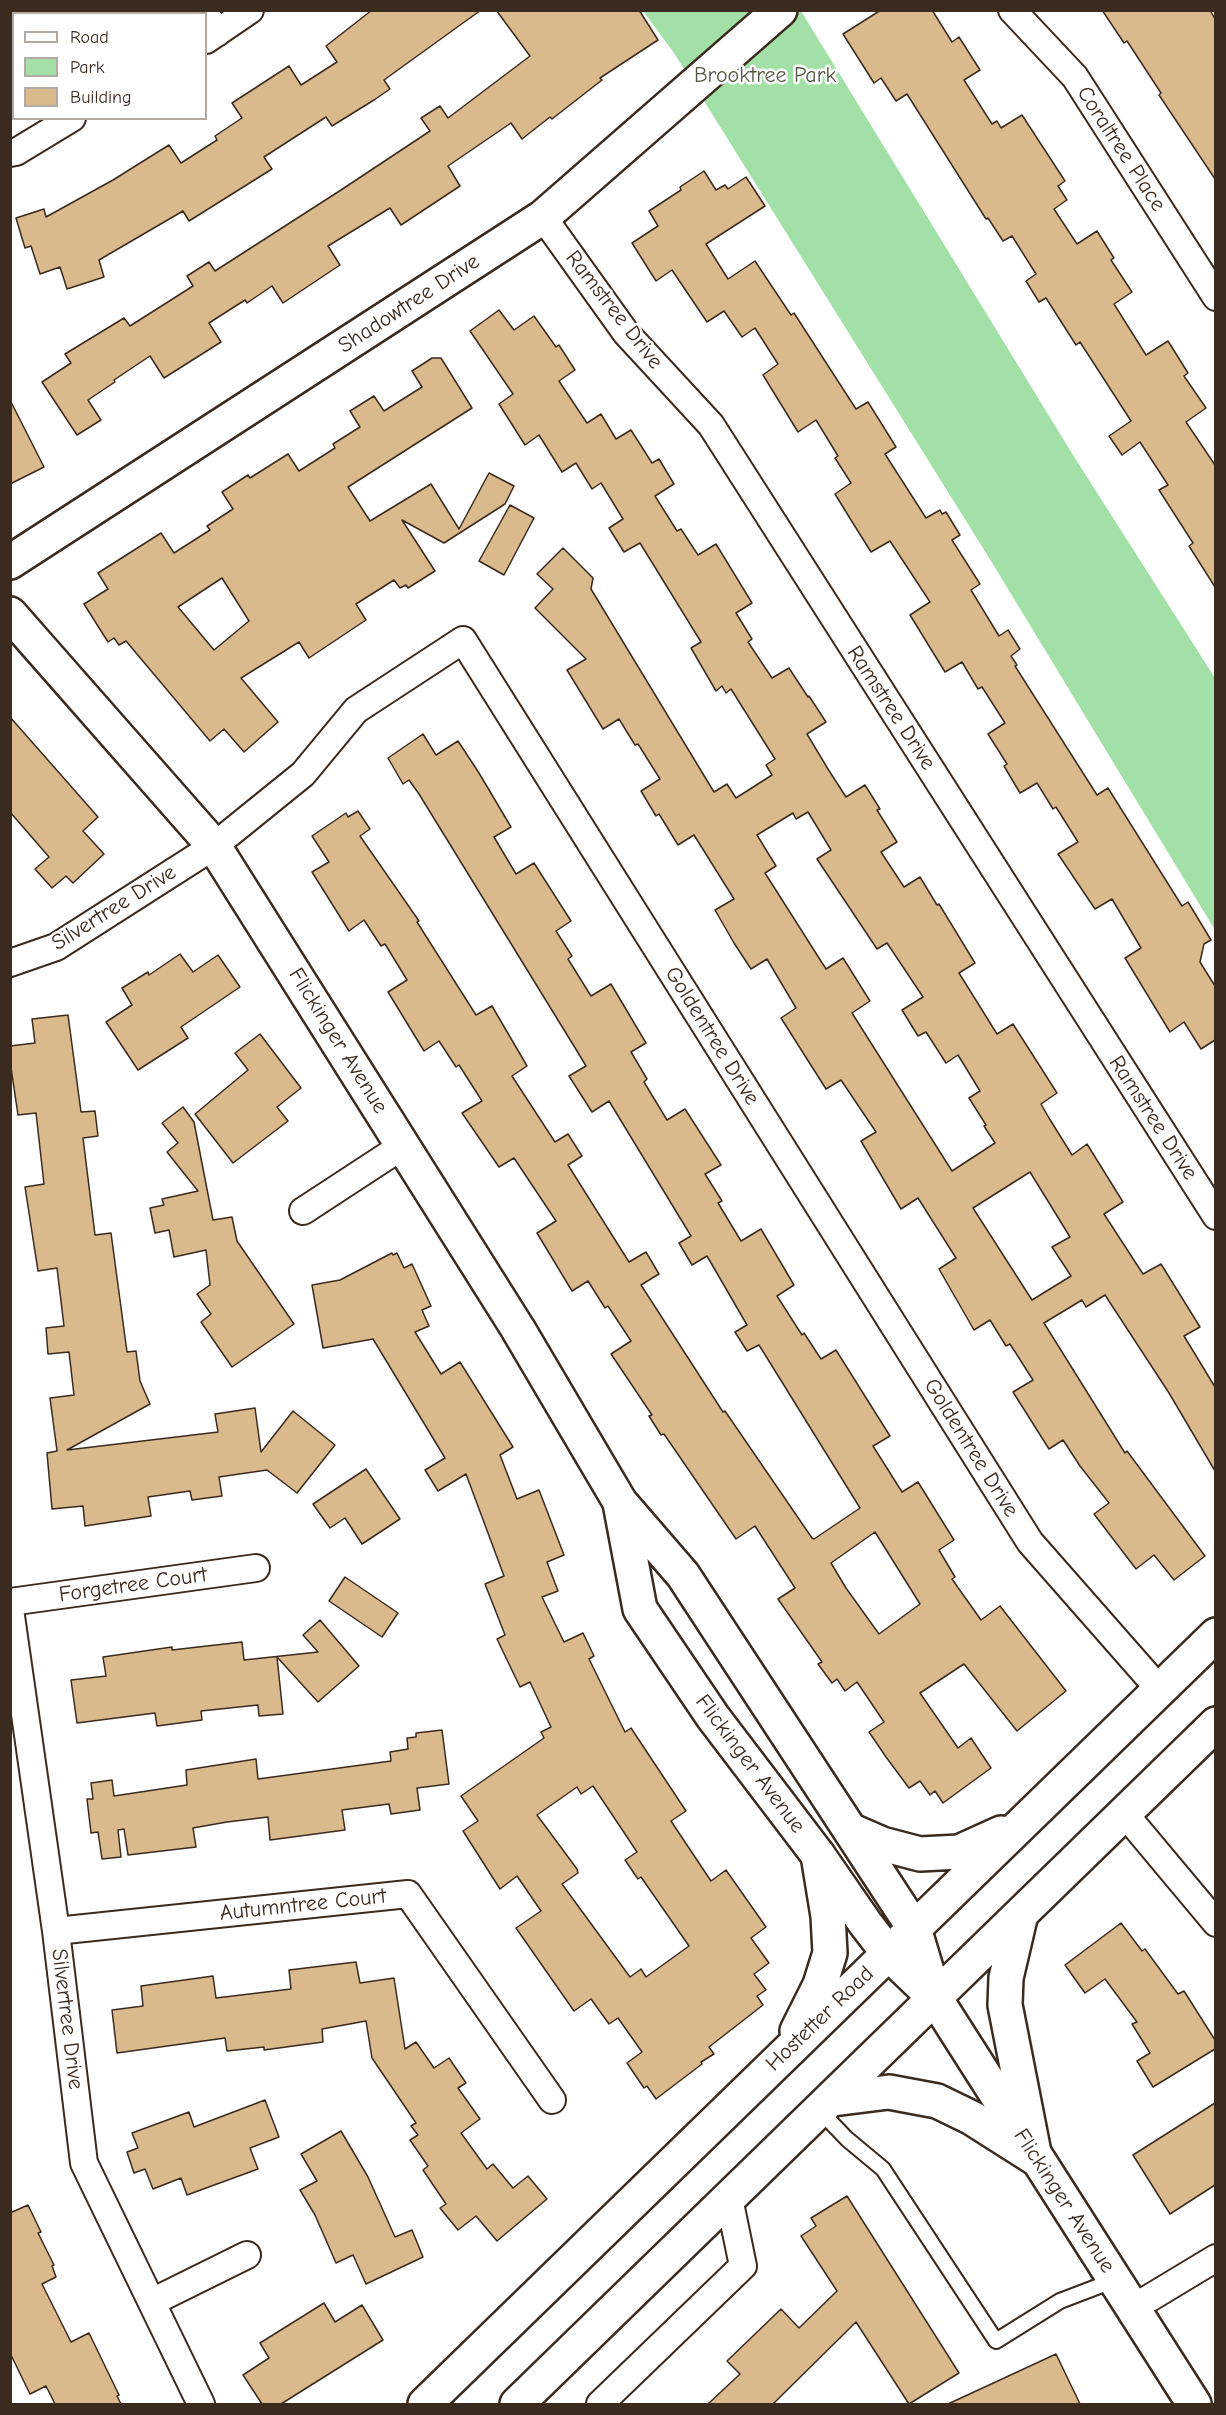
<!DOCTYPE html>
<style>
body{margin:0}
#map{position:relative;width:1226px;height:2415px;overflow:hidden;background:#fff;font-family:"Comic Neue",sans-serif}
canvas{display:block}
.frame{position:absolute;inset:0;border:12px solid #3b2a1e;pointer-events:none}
.legend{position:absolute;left:12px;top:12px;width:195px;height:108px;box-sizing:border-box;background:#fff;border:2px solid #b1aaa5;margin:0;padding:8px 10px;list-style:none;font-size:18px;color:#3b2a1e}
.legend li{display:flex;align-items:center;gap:12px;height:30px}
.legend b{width:30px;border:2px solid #b1aaa5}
</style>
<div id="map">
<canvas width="1226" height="2415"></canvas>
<div class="frame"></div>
<ul class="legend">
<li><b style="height:8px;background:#fff"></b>Road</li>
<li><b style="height:16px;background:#a3e0a8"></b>Park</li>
<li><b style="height:16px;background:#dab98c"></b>Building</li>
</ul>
</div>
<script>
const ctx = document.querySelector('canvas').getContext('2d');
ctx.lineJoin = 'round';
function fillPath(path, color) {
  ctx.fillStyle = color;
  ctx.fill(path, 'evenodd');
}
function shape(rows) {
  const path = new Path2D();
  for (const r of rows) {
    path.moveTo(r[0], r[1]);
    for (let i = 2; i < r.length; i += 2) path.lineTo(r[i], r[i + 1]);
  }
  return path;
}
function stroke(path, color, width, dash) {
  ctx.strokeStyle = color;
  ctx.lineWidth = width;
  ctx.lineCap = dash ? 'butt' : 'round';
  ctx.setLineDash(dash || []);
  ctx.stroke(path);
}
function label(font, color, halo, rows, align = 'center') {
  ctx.font = font + ' "Comic Neue",sans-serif';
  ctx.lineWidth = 5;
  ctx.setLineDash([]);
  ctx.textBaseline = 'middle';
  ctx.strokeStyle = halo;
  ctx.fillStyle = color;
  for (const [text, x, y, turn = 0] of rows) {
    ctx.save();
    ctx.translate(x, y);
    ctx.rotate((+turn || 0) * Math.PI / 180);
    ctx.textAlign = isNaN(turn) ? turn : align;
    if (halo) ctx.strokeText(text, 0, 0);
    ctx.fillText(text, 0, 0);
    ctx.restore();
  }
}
const green = shape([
 [643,11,801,11,1073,455,1215,678,1215,930,991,561,674,53]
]);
const building = shape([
 [372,10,481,10,384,80,390,89,374,100,332,126,326,117,264,157,272,169,189,221,183,211,99,260,104,277,67,289,60,267,40,274,31,246,25,248,16,218,44,209,46,217,113,180,169,145,181,163,217,140,215,136,242,118,232,103,289,66,301,85,337,62,326,46,372,10],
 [496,10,639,10,658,40,600,78,602,80,552,119,550,117,522,139,511,123,448,166,460,186,401,225,390,208,328,246,340,265,283,303,272,286,247,303,245,300,209,323,221,342,164,378,150,356,114,380,115,382,88,400,101,420,77,435,42,382,71,363,65,354,124,318,130,326,193,286,187,276,209,262,215,271,341,190,430,131,421,118,440,106,448,118,530,56,496,10],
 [881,10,932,10,952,42,959,37,980,70,964,80,992,124,997,121,1001,128,1022,115,1065,181,1058,186,1067,200,1054,209,1077,244,1097,231,1114,258,1111,260,1132,292,1114,304,1146,355,1168,341,1188,373,1184,376,1206,408,1186,422,1215,465,1215,587,1189,546,1193,543,1159,490,1168,485,1140,442,1122,455,1109,436,1131,421,1080,342,1076,345,1046,298,1039,302,1026,281,1036,274,1012,236,1003,241,988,218,986,219,907,94,896,101,881,78,874,83,843,34,881,10],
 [1102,10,1210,10,1215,19,1215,179,1159,95,1161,93,1127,41,1124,43,1102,10],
 [704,171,716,190,725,185,728,189,746,177,765,206,706,244,728,279,755,261,791,315,794,313,856,409,868,402,896,447,885,454,926,518,940,510,942,514,946,512,960,535,952,540,980,584,971,590,999,636,1008,630,1020,649,1011,656,1017,665,1015,666,1097,795,1108,788,1182,906,1188,902,1211,940,1204,944,1200,962,1215,986,1215,1040,1201,1049,1184,1022,1170,1032,1125,958,1141,948,1112,899,1095,909,1058,854,1078,842,1056,807,1053,809,1037,783,1020,793,1004,766,1007,764,988,734,1005,723,982,687,978,689,962,662,945,672,910,615,930,602,890,541,871,552,851,520,835,494,851,483,835,458,838,456,816,420,798,432,763,375,778,364,755,328,742,337,724,311,707,322,672,270,656,281,632,243,658,226,649,211,681,190,680,187,704,171],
 [499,310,514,330,534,316,556,347,559,345,575,370,559,381,587,423,601,414,616,439,631,430,652,463,659,459,674,484,655,496,677,531,681,529,698,555,716,544,752,603,736,613,752,639,748,642,772,678,789,668,808,697,809,696,826,722,807,734,828,769,846,797,865,785,880,809,877,810,897,842,881,852,904,887,920,877,937,905,939,904,975,963,959,973,997,1034,1013,1024,1057,1093,1041,1104,1049,1118,1072,1155,1087,1144,1123,1202,1104,1214,1143,1274,1161,1264,1200,1327,1184,1336,1215,1387,1215,1471,1169,1393,1105,1295,1086,1307,1082,1300,1044,1323,1125,1453,1127,1451,1205,1556,1174,1580,1154,1555,1136,1569,1094,1514,1109,1503,1080,1466,1063,1440,1049,1449,1013,1392,1033,1380,1010,1344,1006,1346,990,1320,974,1330,939,1269,956,1258,918,1198,901,1209,861,1141,876,1132,841,1080,826,1089,781,1018,796,1008,767,959,751,969,734,943,715,910,734,899,694,835,678,845,659,814,656,816,641,791,660,779,638,744,635,745,619,719,603,729,567,670,586,659,535,608,553,589,537,574,563,548,593,578,591,589,714,792,727,784,736,798,772,775,766,765,775,759,731,689,726,693,722,686,716,691,691,648,701,642,640,543,624,552,609,528,623,519,601,483,592,489,576,463,562,472,539,435,525,445,499,404,513,394,470,331,499,310],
 [808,812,831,850,817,859,877,949,887,943,923,997,902,1010,918,1036,926,1032,946,1063,958,1055,980,1091,969,1098,986,1125,984,1126,995,1143,952,1171,852,1013,870,1001,843,958,826,969,765,873,776,866,757,835,793,813,796,819,808,812],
 [1030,1172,1070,1237,1052,1247,1071,1276,1032,1300,973,1208,1030,1172],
 [432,358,441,358,472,408,348,487,370,521,431,484,459,529,489,473,514,486,505,504,444,543,402,520,435,571,408,588,406,585,400,588,394,580,356,604,366,620,309,658,299,642,241,678,278,722,244,752,224,729,210,741,126,641,119,645,114,638,108,642,84,604,108,589,98,573,161,533,174,553,210,530,207,526,233,509,222,492,248,475,250,478,288,454,299,471,335,448,333,444,360,427,350,411,374,396,384,411,422,387,412,371,432,358],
 [222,578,249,621,214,650,178,607,222,578],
 [10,400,44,467,10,484,10,400],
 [510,505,534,518,504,575,479,561,510,505],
 [10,717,98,817,83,831,104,854,73,883,66,876,52,888,35,869,49,857,10,812,10,717],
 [423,734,436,755,458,741,479,773,511,827,494,837,516,874,534,863,571,921,556,931,572,956,568,959,591,996,611,984,646,1043,631,1052,647,1079,644,1082,667,1120,685,1109,721,1165,705,1174,722,1201,718,1203,741,1241,761,1229,794,1285,777,1296,802,1335,804,1333,821,1359,836,1350,890,1436,873,1446,902,1492,918,1482,954,1540,939,1550,955,1577,952,1579,981,1620,1000,1606,1066,1691,1017,1731,964,1664,920,1693,958,1748,971,1738,991,1768,943,1803,935,1791,930,1795,920,1781,909,1788,886,1757,869,1732,884,1722,857,1682,845,1691,837,1679,832,1683,818,1664,822,1662,778,1599,795,1588,755,1526,736,1539,664,1434,661,1435,649,1416,652,1415,611,1354,631,1341,608,1306,605,1308,588,1281,572,1291,537,1233,556,1221,514,1158,499,1167,462,1113,482,1101,459,1065,456,1067,439,1041,424,1051,388,992,407,980,385,944,381,946,364,920,349,931,312,872,329,862,312,836,346,813,348,817,358,811,370,829,360,836,419,921,417,922,476,1015,492,1006,527,1066,512,1076,555,1142,568,1134,582,1156,568,1165,629,1262,646,1252,659,1274,641,1285,723,1412,725,1411,812,1538,814,1539,860,1508,759,1345,747,1351,735,1332,747,1325,707,1256,692,1265,679,1243,691,1236,609,1101,592,1112,569,1076,586,1066,577,1051,419,794,409,780,403,784,388,758,423,734],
 [875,1532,920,1604,879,1634,846,1588,831,1563,875,1532],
 [180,954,193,972,218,955,240,987,181,1027,188,1038,138,1070,106,1022,132,1005,122,988,148,972,149,975,180,954],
 [68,1015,81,1112,95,1111,98,1136,83,1138,95,1235,111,1233,127,1352,136,1351,140,1381,150,1404,67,1450,218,1432,215,1414,255,1408,261,1452,293,1411,335,1445,297,1493,267,1470,219,1477,222,1496,192,1500,190,1491,148,1497,151,1516,85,1526,83,1506,52,1509,47,1453,57,1451,50,1398,74,1395,69,1352,48,1354,46,1328,64,1326,57,1268,38,1271,25,1187,44,1184,36,1113,18,1115,10,1061,10,1046,35,1043,32,1019,68,1015],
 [260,1034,301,1088,277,1107,288,1121,233,1163,195,1114,248,1070,235,1053,260,1034],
 [183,1107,194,1122,213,1220,232,1217,237,1241,294,1324,232,1367,201,1322,211,1314,197,1294,210,1285,206,1250,174,1257,169,1230,155,1233,150,1208,164,1205,162,1199,198,1191,167,1152,178,1143,162,1123,183,1107],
 [392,1253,393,1255,397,1253,404,1268,412,1264,431,1306,422,1310,429,1326,415,1332,441,1374,460,1362,513,1447,500,1455,517,1499,539,1490,564,1555,547,1562,558,1591,542,1597,564,1642,583,1633,594,1656,589,1659,625,1732,631,1728,686,1811,671,1821,711,1881,726,1870,766,1927,751,1938,769,1963,754,1974,766,1990,757,1996,763,2005,709,2047,714,2054,701,2062,702,2064,656,2099,647,2086,644,2088,627,2063,642,2052,618,2018,609,2024,591,1999,574,2011,516,1928,541,1911,517,1876,500,1889,463,1831,478,1821,461,1796,544,1738,541,1732,551,1727,530,1682,520,1687,497,1639,505,1635,485,1584,504,1576,466,1474,438,1491,425,1470,445,1458,373,1339,323,1348,312,1285,340,1280,392,1253],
 [593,1786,637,1852,625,1860,638,1879,641,1877,689,1946,646,1977,641,1969,630,1977,562,1884,578,1873,577,1869,537,1815,577,1787,581,1794,593,1786],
 [366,1469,400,1519,362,1544,345,1518,330,1528,313,1504,366,1469],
 [345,1577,398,1613,382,1637,329,1601,345,1577],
 [320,1620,359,1666,318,1702,277,1657,283,1714,259,1716,258,1705,201,1711,202,1720,157,1726,155,1713,77,1723,71,1680,106,1676,103,1657,172,1647,172,1650,242,1642,244,1660,318,1652,303,1635,320,1620],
 [442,1730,449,1784,417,1788,420,1810,391,1814,389,1804,342,1810,345,1830,270,1840,268,1817,227,1822,193,1828,196,1847,128,1855,124,1829,118,1830,121,1857,102,1859,98,1832,91,1833,87,1799,93,1799,91,1783,112,1780,114,1796,187,1785,186,1770,256,1759,258,1779,391,1761,390,1752,408,1749,407,1738,416,1737,416,1733,442,1730],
 [1121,1923,1142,1951,1145,1949,1178,1994,1184,1991,1215,2040,1215,2049,1153,2087,1137,2061,1150,2053,1132,2024,1137,2022,1105,1979,1085,1993,1065,1965,1121,1923],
 [356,1962,360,1983,394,1978,405,2049,416,2042,434,2068,449,2058,466,2083,458,2088,480,2119,461,2133,487,2169,493,2164,513,2188,528,2176,547,2199,497,2241,476,2216,458,2230,440,2208,446,2204,423,2170,428,2166,410,2140,418,2135,411,2126,416,2123,372,2058,366,2021,322,2029,323,2042,264,2050,264,2047,227,2051,225,2038,117,2053,112,2010,143,2006,141,1986,213,1976,216,1998,291,1989,289,1970,356,1962],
 [265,2100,279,2137,250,2148,258,2169,187,2195,181,2178,153,2189,145,2169,134,2173,127,2152,138,2148,132,2133,189,2112,194,2127,265,2100],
 [1215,2103,1215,2185,1170,2214,1133,2155,1215,2103],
 [341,2131,368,2177,395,2237,412,2230,423,2257,366,2284,353,2255,336,2263,315,2215,300,2190,317,2181,301,2154,341,2131],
 [847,2196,959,2373,909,2404,856,2322,773,2404,708,2404,740,2374,727,2361,781,2309,799,2328,837,2291,801,2236,816,2226,811,2218,847,2196],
 [28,2205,41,2232,38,2233,54,2265,52,2266,56,2277,42,2284,71,2342,89,2333,119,2395,117,2396,121,2404,55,2404,46,2386,30,2394,10,2353,10,2213,28,2205],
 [324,2303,335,2322,362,2305,383,2340,281,2404,262,2404,243,2375,269,2358,260,2343,324,2303],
 [1056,2354,1080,2404,948,2404,1056,2354]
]);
const lane = shape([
 [820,2111,847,2139,883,2169,996,2341,1060,2301,1115,2280]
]);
const street = shape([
 [1012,10,1075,77,1216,297],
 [206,14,217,33],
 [206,40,250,10],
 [10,153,16,152,72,118],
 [543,217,626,333,711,425,1216,1216],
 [10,963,56,947,214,846,303,774,356,710,463,640,1030,1542,1160,1690],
 [303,1211,404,1145],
 [10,1602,256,1568],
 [10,1609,56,1931,84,2163,201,2404],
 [1124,1813,1216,1923],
 [56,1931,408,1894,552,2100],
 [152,2302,247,2255],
 [1133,2308,1216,2258],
 [600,2404,743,2266,729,2198]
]);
const secondary = shape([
 [10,562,543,217,780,10],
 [10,614,214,846,518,1329,620,1502,683,1575,914,1928,935,1998],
 [620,1503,640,1609,713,1717,818,1855,865,1923,888,1953,935,1998,1194,2404]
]);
const primary = shape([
 [852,1831,882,1844,920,1854,959,1852,1001,1833],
 [1021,1914,1006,1978,1005,2005,1035,2158],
 [797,2031,820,1985,830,1953,828,1916,818,1855],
 [833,2099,889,2092,937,2101,972,2118,1035,2158],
 [425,2404,1216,1635],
 [517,2404,1216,1724]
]);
const parkNames = [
 ["Brooktree Park",765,76]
];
const streetNames = [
 ["Coraltree Place",1121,149,57],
 ["Shadowtree Drive",409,304,-33],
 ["Ramstree Drive",614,310,52],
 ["Ramstree Drive",891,708,57],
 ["Silvertree Drive",114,908,-32],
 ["Goldentree Drive",712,1036,58],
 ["Flickinger Avenue",338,1041,58],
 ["Ramstree Drive",1153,1118,57],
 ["Goldentree Drive",971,1448,58],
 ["Forgetree Court",133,1585,-8],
 ["Flickinger Avenue",750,1764,53],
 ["Autumntree Court",303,1905,-6],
 ["Silvertree Drive",67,2019,83],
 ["Hostetter Road",820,2019,-44],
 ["Flickinger Avenue",1064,2201,57]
];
fillPath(green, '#a3e0a8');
fillPath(building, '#dab98c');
stroke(building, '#3b2a1e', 1.5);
stroke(lane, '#3b2a1e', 18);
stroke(street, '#3b2a1e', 30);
stroke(secondary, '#3b2a1e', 38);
stroke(primary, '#3b2a1e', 38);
stroke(lane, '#fff', 14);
stroke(street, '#fff', 26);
stroke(secondary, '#fff', 33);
stroke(primary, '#fff', 33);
label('22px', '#555840', '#fff', parkNames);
label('22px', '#3b2a1e', '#fff', streetNames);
</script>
